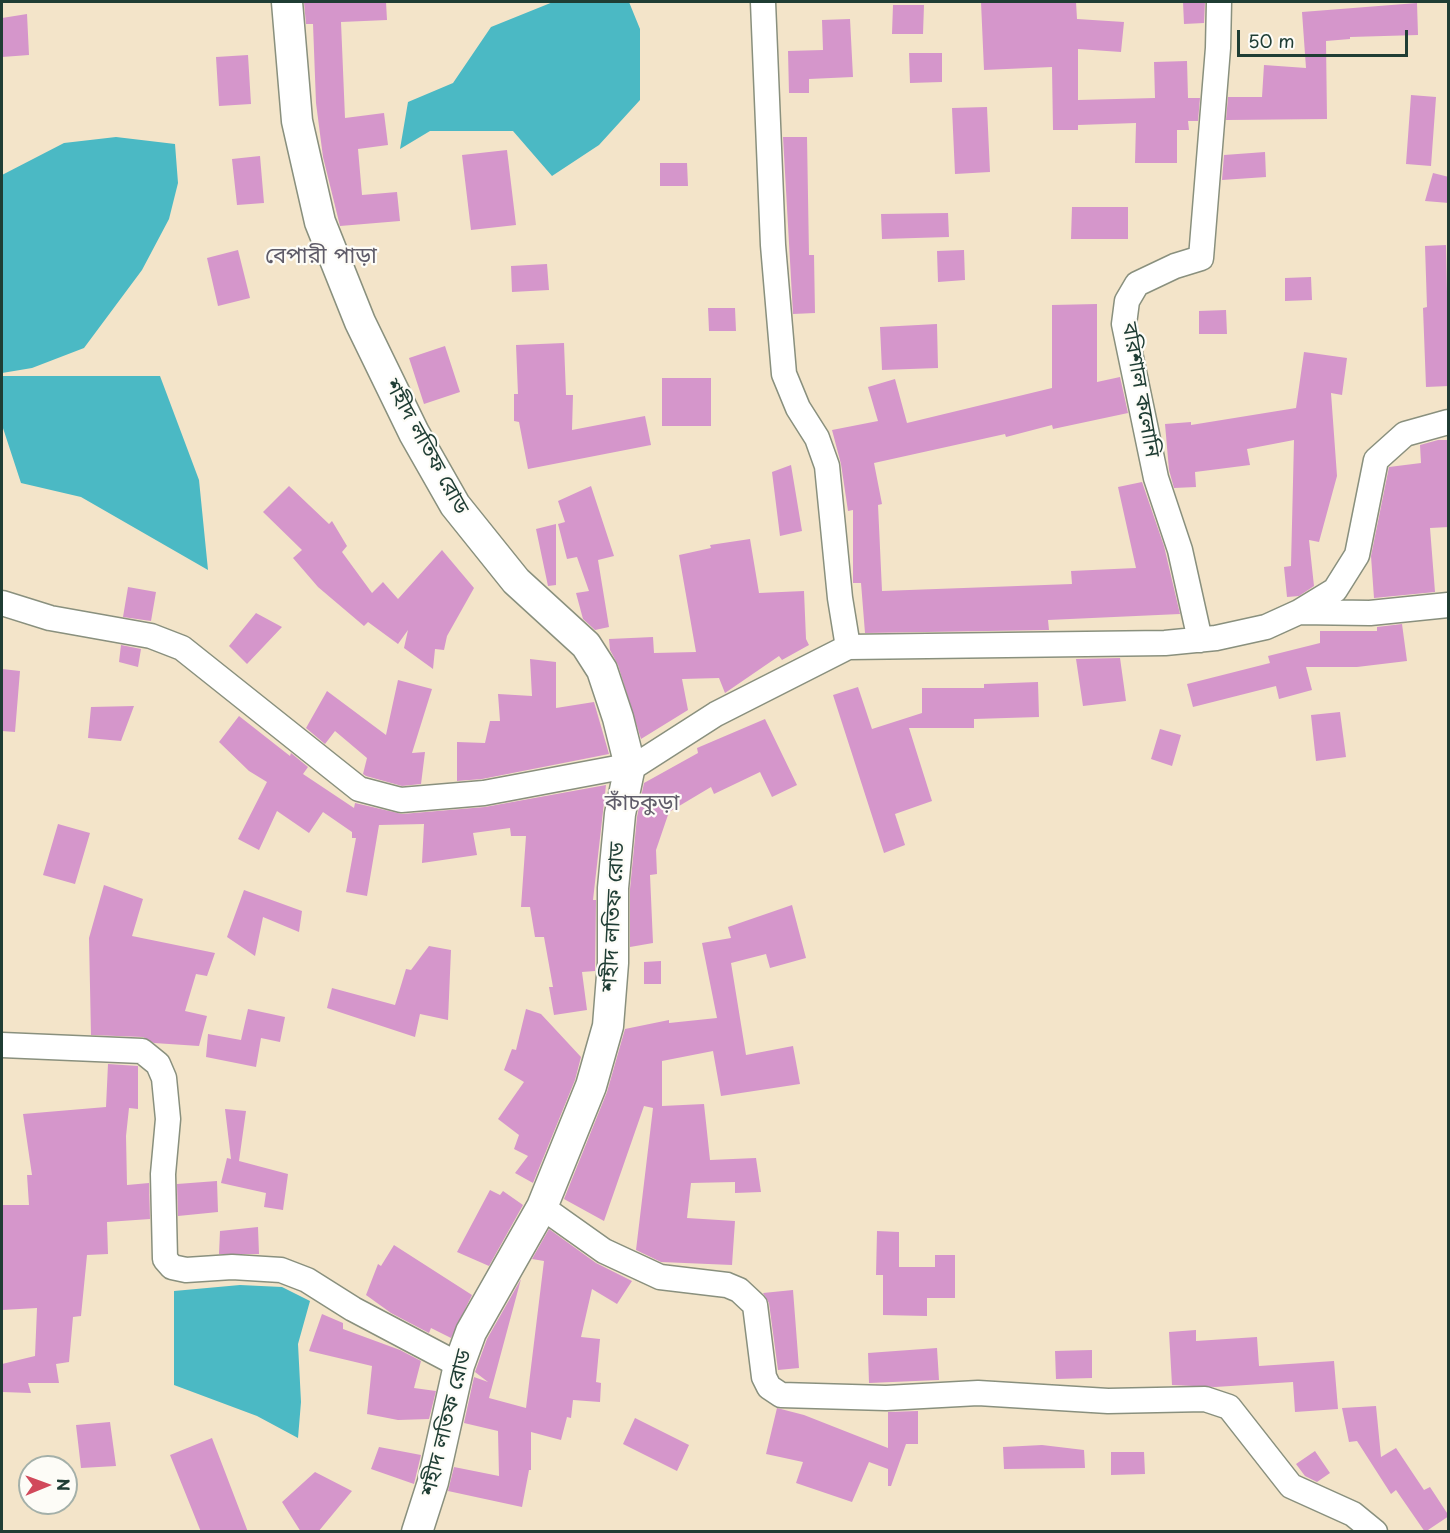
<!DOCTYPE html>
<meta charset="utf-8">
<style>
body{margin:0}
#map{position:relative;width:1450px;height:1533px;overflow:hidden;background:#f3e4c9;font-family:"Playpen Sans",sans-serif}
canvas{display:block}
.frame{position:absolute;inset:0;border:3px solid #1f3d34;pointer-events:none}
.north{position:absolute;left:18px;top:1455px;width:60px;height:60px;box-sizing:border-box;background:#fdfcf7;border:2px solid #a4b0a9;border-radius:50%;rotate:89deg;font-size:16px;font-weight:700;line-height:24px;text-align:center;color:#1f3d34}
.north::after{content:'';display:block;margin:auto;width:21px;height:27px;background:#d1495b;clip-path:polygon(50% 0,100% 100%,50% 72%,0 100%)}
.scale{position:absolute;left:1237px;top:30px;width:171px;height:27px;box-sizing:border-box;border:3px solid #1f3d34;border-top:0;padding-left:8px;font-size:18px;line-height:21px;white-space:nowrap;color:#1f3d34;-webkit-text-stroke:4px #fdfcf7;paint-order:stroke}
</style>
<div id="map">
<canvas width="1450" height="1533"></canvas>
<div class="frame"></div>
<div class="north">N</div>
<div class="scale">50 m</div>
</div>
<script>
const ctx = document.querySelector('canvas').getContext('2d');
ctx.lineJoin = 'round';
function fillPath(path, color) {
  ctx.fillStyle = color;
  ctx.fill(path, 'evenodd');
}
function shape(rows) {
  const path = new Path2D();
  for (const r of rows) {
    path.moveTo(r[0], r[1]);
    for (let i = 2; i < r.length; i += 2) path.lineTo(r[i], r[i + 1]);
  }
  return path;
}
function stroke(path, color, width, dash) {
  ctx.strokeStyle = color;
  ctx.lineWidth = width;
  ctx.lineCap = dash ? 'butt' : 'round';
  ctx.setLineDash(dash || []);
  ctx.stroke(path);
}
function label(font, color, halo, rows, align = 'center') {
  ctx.font = font + ' "Playpen Sans","Noto Sans Bengali",sans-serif';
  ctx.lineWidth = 4.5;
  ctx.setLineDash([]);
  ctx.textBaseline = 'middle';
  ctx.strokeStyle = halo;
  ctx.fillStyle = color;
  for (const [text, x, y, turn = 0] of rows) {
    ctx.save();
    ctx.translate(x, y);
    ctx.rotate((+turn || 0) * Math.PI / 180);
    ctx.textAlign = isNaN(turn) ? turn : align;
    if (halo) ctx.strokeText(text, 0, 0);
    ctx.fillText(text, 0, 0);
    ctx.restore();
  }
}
const water = shape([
 [553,2,629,2,640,29,640,100,599,145,552,176,513,131,430,131,400,149,408,102,453,83,491,27],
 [116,137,175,144,178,183,169,219,142,270,84,348,32,368,2,373,2,175,64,143],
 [2,376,160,376,199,480,208,570,81,497,21,483,2,425],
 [240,1285,282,1287,310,1301,298,1344,301,1402,298,1438,257,1416,174,1385,174,1291]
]);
const building = shape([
 [304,2,386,2,387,20,341,22,345,118,384,113,388,145,358,149,362,195,397,192,400,221,340,226,323,157,316,103,313,24,306,24],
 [981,2,1076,2,1077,19,1124,22,1121,52,1078,49,1078,100,1155,98,1154,62,1187,61,1188,98,1200,98,1198,121,1188,121,1189,130,1177,130,1177,163,1135,163,1136,123,1078,125,1078,130,1053,130,1052,67,984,70],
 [1183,2,1205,2,1204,23,1184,24],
 [1417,3,1418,35,1350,37,1350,39,1326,41,1327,119,1226,120,1228,97,1262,97,1264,65,1306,68,1302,12],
 [893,5,924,5,923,34,892,34],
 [27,14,29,55,2,57,2,18],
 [850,19,853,77,809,79,809,93,789,93,788,51,823,50,822,20],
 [909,53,942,53,942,82,910,83],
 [248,55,251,104,219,106,216,57],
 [1411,95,1436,97,1431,166,1406,164],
 [987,107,990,172,955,174,952,108],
 [783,137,807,137,809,255,814,255,815,313,793,314],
 [507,150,516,225,471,230,462,155],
 [1265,152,1266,177,1222,180,1224,155],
 [260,156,264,203,237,205,232,159],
 [660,163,687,163,688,186,660,186],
 [1433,173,1449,177,1449,203,1425,201],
 [1072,207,1128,207,1128,239,1071,239],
 [948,213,949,237,882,239,881,214],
 [1446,245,1449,386,1426,387,1423,308,1427,307,1425,246],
 [238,250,250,298,218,306,207,258],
 [964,250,965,280,938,282,937,251],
 [547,264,549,290,512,292,511,266],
 [1311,277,1312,300,1285,301,1285,278],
 [1097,304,1097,382,1120,377,1128,413,1053,429,1052,425,1006,437,1005,434,874,463,882,504,878,505,882,591,1072,584,1071,571,1136,568,1118,487,1142,482,1164,546,1180,614,1048,620,1049,630,865,633,861,583,853,583,853,510,848,511,841,464,832,430,878,421,868,387,895,379,907,423,1052,388,1052,305],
 [708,308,735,308,736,331,709,331],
 [1226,310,1227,334,1199,334,1199,311],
 [937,324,938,368,882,370,880,327],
 [564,343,566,395,573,395,572,430,645,416,651,445,528,469,519,422,514,421,514,394,518,394,516,345],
 [445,346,460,392,424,404,409,358],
 [1304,352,1347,358,1342,395,1331,393,1337,476,1319,542,1309,540,1314,586,1299,596,1287,597,1284,567,1291,566,1294,440,1247,449,1250,465,1195,472,1196,487,1174,488,1169,470,1165,424,1191,422,1191,425,1296,408],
 [662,378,711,378,711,426,662,426],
 [1438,440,1449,440,1449,527,1430,528,1435,592,1374,598,1371,556,1389,467,1421,463,1420,445],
 [791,465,802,531,780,536,772,472],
 [289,486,329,524,332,521,347,546,342,552,372,593,383,582,398,599,442,550,474,588,447,636,444,650,435,649,433,669,404,648,408,630,398,644,368,622,364,626,318,587,293,558,302,550,263,512],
 [591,486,614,556,598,560,609,627,595,630,583,619,576,593,589,591,577,557,567,559,558,524,565,522,558,501],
 [556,524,556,585,548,586,536,529],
 [750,539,759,593,804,591,806,639,809,645,782,660,779,656,725,693,719,678,682,679,688,710,641,739,618,665,610,650,609,639,653,637,654,653,696,652,679,555,711,548,710,545],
 [128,587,156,592,151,621,123,617],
 [256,613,282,627,247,664,229,646],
 [1402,624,1407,661,1357,667,1306,667,1312,690,1279,699,1276,686,1193,707,1187,684,1270,663,1268,656,1320,643,1320,631,1377,631,1377,627],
 [121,645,141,649,138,667,119,662],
 [1120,658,1126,701,1083,706,1076,659],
 [530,659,556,662,556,708,594,702,609,754,482,779,457,781,457,742,485,743,490,721,500,721,498,694,532,696],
 [2,669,20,671,15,732,2,731],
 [398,680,432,689,412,753,425,752,421,784,402,786,366,776,363,774,367,758,335,731,325,744,306,728,327,691,386,735],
 [1038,682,1039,717,974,719,974,728,909,728,932,801,895,814,905,845,884,853,833,695,858,687,872,729,922,713,922,688,984,688,984,684],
 [134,706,121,741,88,738,91,707],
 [1340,712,1346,757,1316,761,1311,715],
 [239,716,290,756,291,753,308,767,303,774,354,808,355,803,402,814,485,807,606,785,593,900,596,900,595,971,582,972,587,1010,554,1015,549,987,553,987,544,937,535,937,530,907,521,907,526,836,511,836,510,828,473,833,477,855,422,863,424,824,379,825,367,896,346,892,356,838,352,838,352,832,323,812,309,833,277,811,259,850,238,839,267,782,249,771,219,742],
 [765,719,797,785,772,797,760,772,714,794,711,787,669,812,656,850,657,874,650,875,653,943,630,947,630,889,637,817,644,783,698,753,697,748],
 [1160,729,1181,735,1172,766,1151,759],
 [58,824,90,833,75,884,43,875],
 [104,885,143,899,132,936,215,953,207,976,196,974,185,1011,207,1016,199,1046,154,1043,143,1037,91,1035,89,938],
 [244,890,302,911,299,932,263,917,255,956,227,937],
 [792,905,806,958,770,968,766,954,731,963,746,1055,793,1046,800,1084,721,1096,713,1051,662,1061,662,1106,704,1104,710,1160,756,1158,761,1192,735,1193,735,1182,691,1183,687,1218,735,1221,732,1265,661,1262,636,1250,653,1108,644,1106,604,1221,564,1199,607,1092,625,1029,669,1020,669,1023,717,1018,702,943,731,938,728,927],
 [429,946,451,950,448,1020,420,1014,415,1037,327,1008,332,988,395,1005,406,969,411,970],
 [661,961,661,984,644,984,644,962],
 [248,1009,285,1017,280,1042,261,1038,256,1067,206,1057,208,1034,241,1040],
 [526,1009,541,1014,581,1057,575,1080,533,1183,515,1173,528,1156,514,1149,519,1135,498,1119,524,1082,504,1070,512,1049,516,1050],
 [108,1064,138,1066,138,1109,129,1108,126,1136,127,1185,149,1183,150,1219,107,1222,108,1254,87,1255,81,1316,73,1317,69,1362,56,1364,59,1383,28,1383,31,1393,2,1392,2,1364,35,1356,37,1308,2,1310,2,1205,29,1205,27,1175,32,1175,23,1114,106,1107],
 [225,1109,246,1111,239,1161,288,1174,283,1210,264,1207,266,1193,221,1183,227,1158,231,1159],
 [217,1181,218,1212,178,1216,177,1184],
 [490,1190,500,1195,503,1191,523,1205,489,1266,457,1252],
 [258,1227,259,1254,219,1254,220,1231],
 [549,1229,596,1263,632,1281,617,1304,592,1289,581,1337,600,1339,596,1382,601,1383,600,1402,573,1400,571,1418,567,1417,561,1440,531,1432,531,1470,529,1470,522,1507,448,1491,454,1467,499,1476,498,1431,464,1423,474,1377,488,1382,475,1372,487,1339,521,1279,489,1398,526,1408,544,1261,532,1259],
 [877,1231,899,1232,899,1267,935,1267,935,1255,955,1255,955,1298,927,1298,927,1316,883,1315,883,1275,876,1275],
 [394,1245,472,1295,451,1338,431,1328,429,1333,391,1313,366,1295,378,1264,381,1266],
 [793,1290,799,1368,778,1370,769,1303,763,1293],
 [322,1314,343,1323,343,1329,400,1350,421,1361,414,1388,436,1391,429,1419,398,1420,367,1414,372,1366,309,1351],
 [1196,1330,1196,1341,1257,1337,1259,1366,1334,1361,1338,1409,1295,1412,1293,1382,1215,1387,1172,1385,1169,1332],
 [937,1348,939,1380,869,1383,868,1353],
 [1092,1350,1092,1378,1056,1379,1055,1351],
 [1376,1406,1381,1457,1396,1448,1424,1490,1430,1487,1449,1516,1425,1532,1396,1490,1391,1494,1357,1441,1349,1442,1342,1408],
 [777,1408,804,1415,888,1448,888,1412,918,1411,918,1444,906,1444,891,1486,888,1486,888,1469,869,1462,852,1502,796,1483,803,1462,766,1454],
 [635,1418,689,1445,677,1471,623,1444],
 [110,1422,116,1466,81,1468,76,1425],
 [212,1438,248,1532,201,1532,170,1455],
 [1042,1445,1084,1450,1085,1468,1004,1469,1003,1447],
 [379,1447,421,1455,414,1484,371,1469],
 [1315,1451,1330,1473,1317,1482,1305,1476,1296,1464],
 [1111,1452,1144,1452,1145,1474,1111,1475],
 [315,1472,352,1491,318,1532,301,1532,282,1502]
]);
const minor = shape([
 [763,2,773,245,784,374,798,408,817,438,827,466,840,598,848,647],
 [2,603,50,618,151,636,182,648,359,789,401,800,484,793,638,764,716,714,848,647,1165,643,1216,638,1266,627,1299,612,1335,590,1357,555,1376,460,1405,434,1448,422],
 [1299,612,1370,613,1448,605],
 [1200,640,1180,550,1156,478,1124,324,1127,301,1137,284,1175,266,1201,258,1218,48,1219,2],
 [2,1045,142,1051,158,1064,164,1078,168,1119,163,1174,165,1259,172,1267,186,1270,232,1267,281,1270,307,1280,353,1309,459,1365],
 [542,1207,604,1251,660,1277,727,1285,739,1290,755,1305,764,1377,769,1387,781,1395,886,1398,978,1393,1108,1401,1205,1399,1229,1407,1291,1486,1353,1514,1375,1532]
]);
const tertiary = shape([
 [287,2,297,121,320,222,360,322,414,433,455,505,516,581,586,645,602,670,618,718,630,766,620,814,613,888,613,963,608,1026,591,1086,542,1207,471,1332,459,1365,433,1482,417,1532]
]);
const streetNames = [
 ["বরিশাল কলোনি",1140,390,80],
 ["শহীদ লতিফ রোড",426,447,61],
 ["শহীদ লতিফ রোড",614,917,-87],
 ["শহীদ লতিফ রোড",447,1423,-76]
];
const neighbourhoodNames = [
 ["বেপারী পাড়া",321,257],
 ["কাঁচকুড়া",642,804]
];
fillPath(water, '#4bb9c4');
fillPath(building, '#d596cb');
stroke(minor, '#89907e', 27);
stroke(tertiary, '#89907e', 33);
stroke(minor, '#fff', 24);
stroke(tertiary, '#fff', 30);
label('21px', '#1f3d34', '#fdfcf7', streetNames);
label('22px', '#5f5c69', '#fdfcf7', neighbourhoodNames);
</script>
